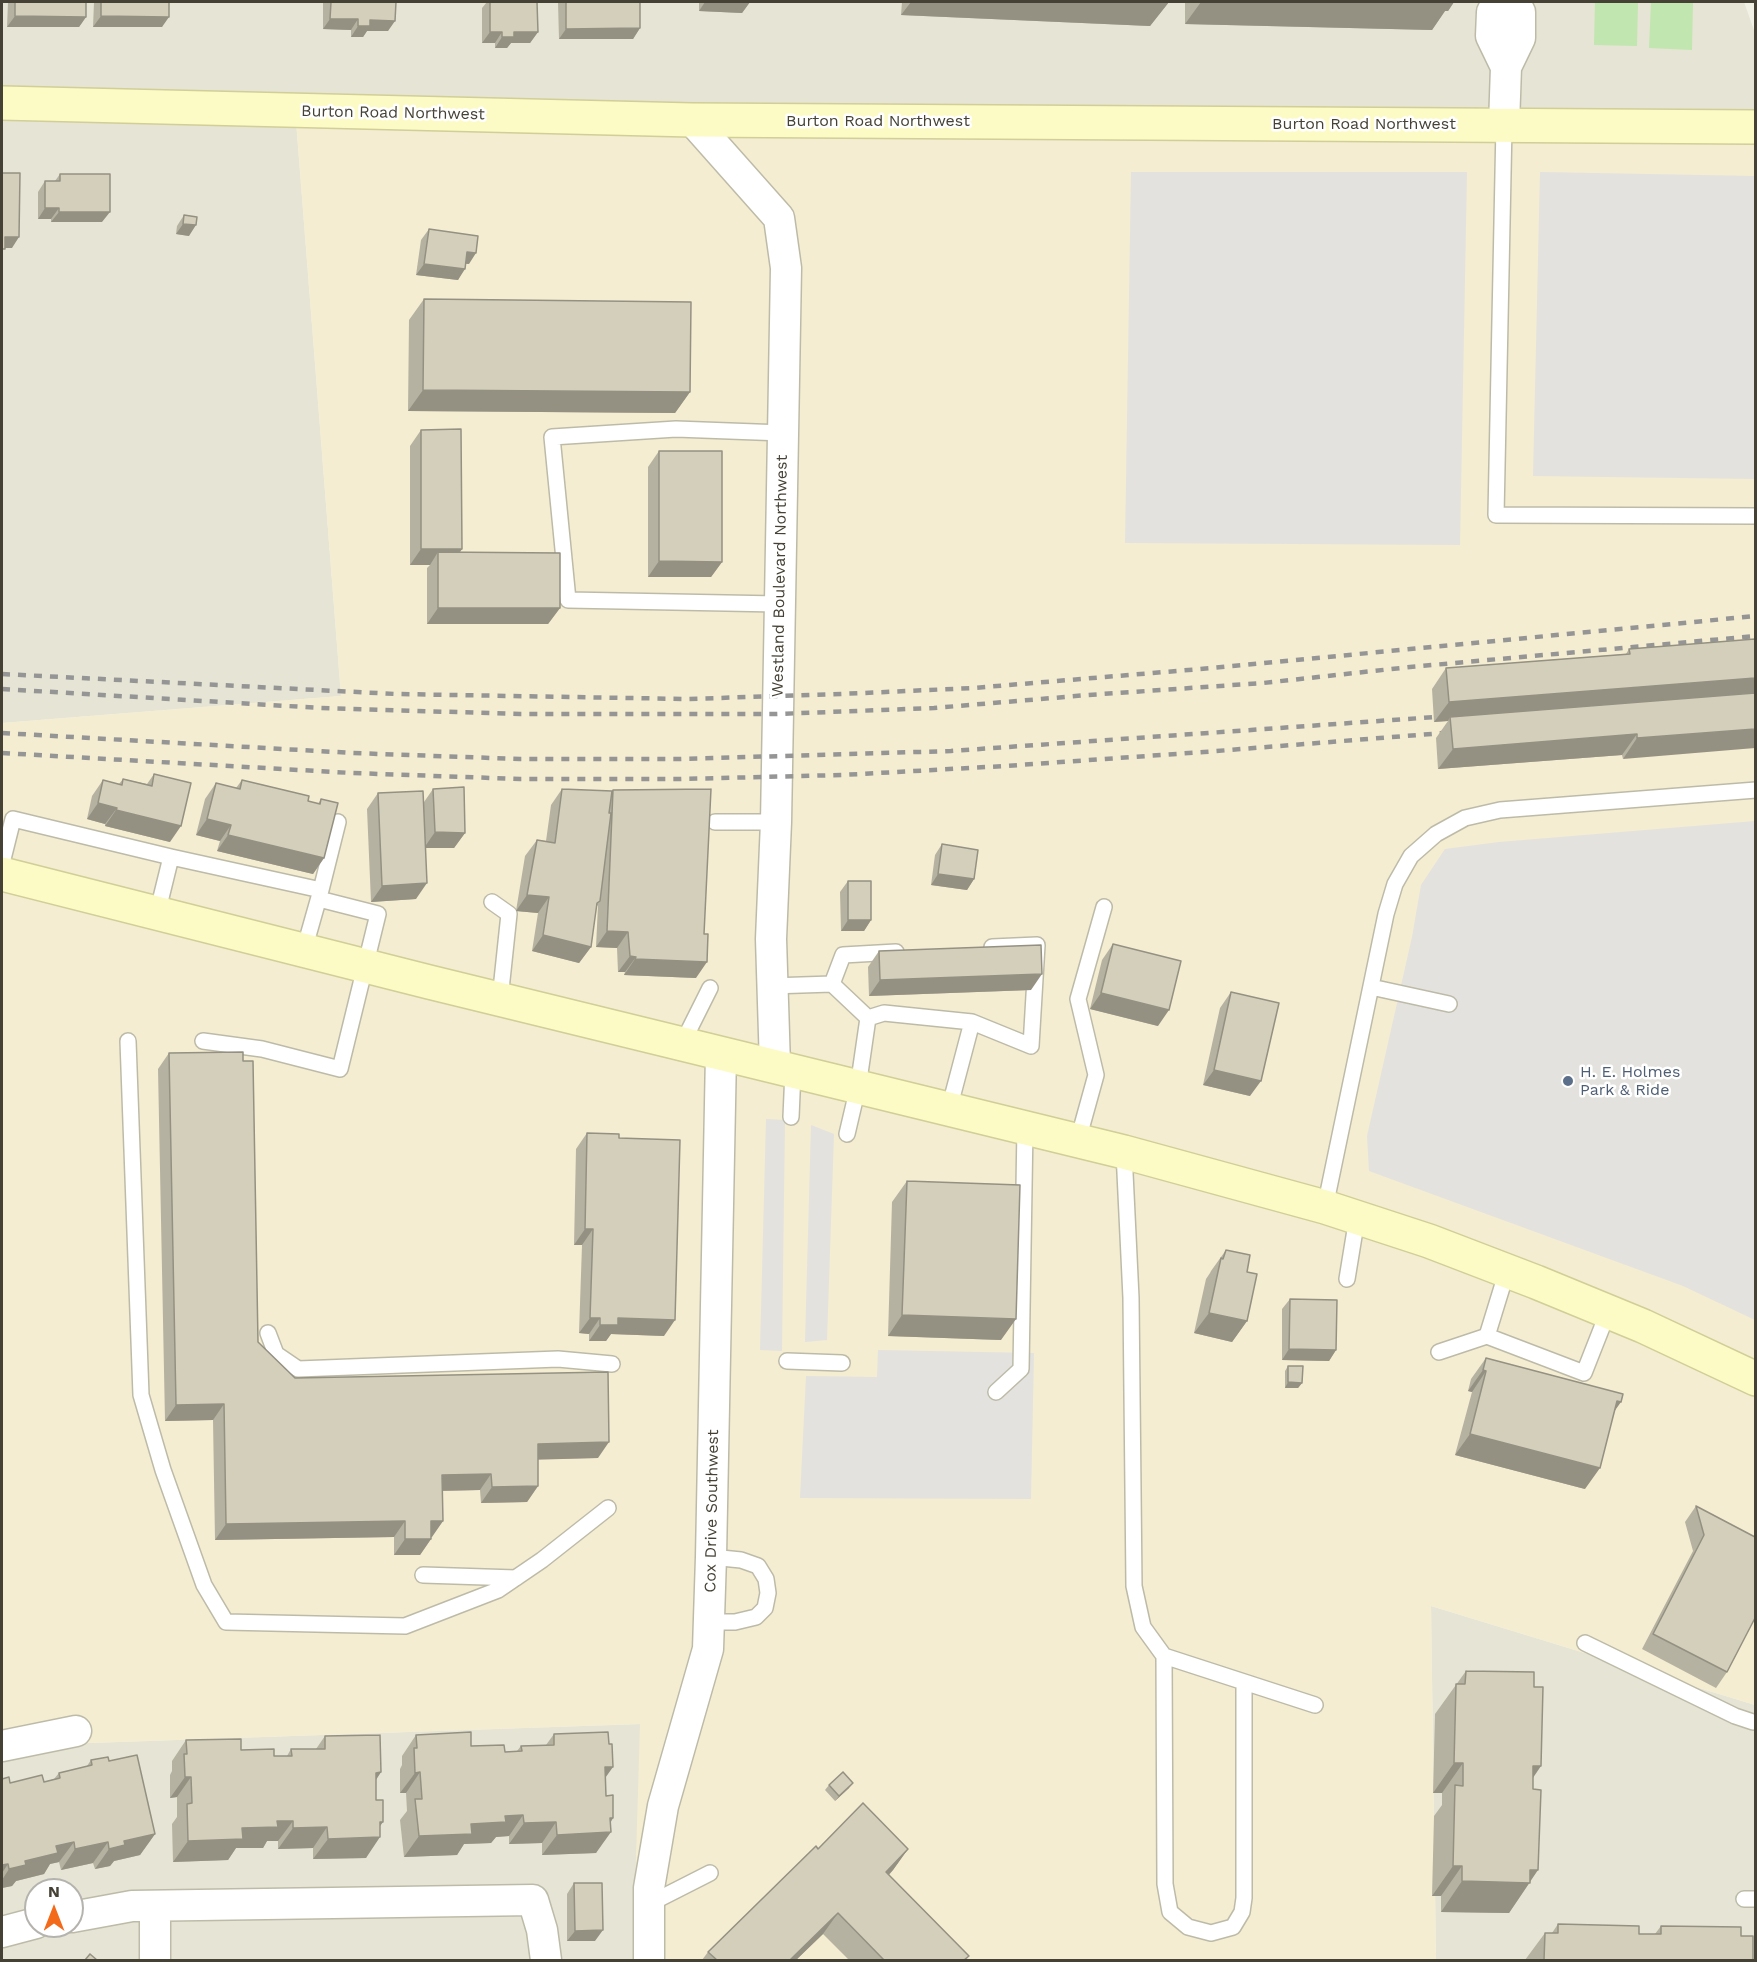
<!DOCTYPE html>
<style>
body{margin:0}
#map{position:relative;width:1757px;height:1962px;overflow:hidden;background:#f2f1e6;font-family:"Work Sans",sans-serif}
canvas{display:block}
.frame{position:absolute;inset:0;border:3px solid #454235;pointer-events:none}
.north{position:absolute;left:24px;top:1878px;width:60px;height:60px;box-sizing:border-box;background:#fff;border:2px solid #b5b3ae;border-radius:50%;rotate:0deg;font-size:16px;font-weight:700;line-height:24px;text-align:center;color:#454235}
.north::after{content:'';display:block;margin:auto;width:21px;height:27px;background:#f46a1b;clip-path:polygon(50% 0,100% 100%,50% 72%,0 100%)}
</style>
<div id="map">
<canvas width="1757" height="1962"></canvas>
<div class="frame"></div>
<div class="north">N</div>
</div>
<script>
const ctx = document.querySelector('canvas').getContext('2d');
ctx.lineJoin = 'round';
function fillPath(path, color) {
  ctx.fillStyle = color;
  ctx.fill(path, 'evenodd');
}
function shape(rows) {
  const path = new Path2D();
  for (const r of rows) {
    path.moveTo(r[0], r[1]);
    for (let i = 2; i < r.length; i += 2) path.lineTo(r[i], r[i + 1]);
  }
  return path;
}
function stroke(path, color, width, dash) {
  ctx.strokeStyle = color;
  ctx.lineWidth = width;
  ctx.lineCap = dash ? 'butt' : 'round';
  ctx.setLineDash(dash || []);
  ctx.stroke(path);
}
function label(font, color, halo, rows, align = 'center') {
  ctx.font = font + ' "Work Sans",sans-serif';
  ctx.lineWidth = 5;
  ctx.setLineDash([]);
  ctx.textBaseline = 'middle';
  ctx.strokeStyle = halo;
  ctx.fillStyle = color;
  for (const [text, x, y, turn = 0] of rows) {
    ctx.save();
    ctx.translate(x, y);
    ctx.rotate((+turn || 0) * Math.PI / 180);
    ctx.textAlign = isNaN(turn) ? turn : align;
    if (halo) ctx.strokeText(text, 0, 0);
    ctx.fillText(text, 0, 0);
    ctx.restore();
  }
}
const residential = shape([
 [2,2,1744,2,1755,33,1755,117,296,121,341,696,2,723],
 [1431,1606,1755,1705,1755,1960,1436,1960],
 [641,1724,633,1960,2,1960,2,1746],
 [36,1890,72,1890,72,1926,36,1926]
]);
const commercial = shape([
 [1755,117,1755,1705,1431,1606,1436,1960,633,1960,640,1724,2,1746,2,723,341,696,296,120]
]);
const green = shape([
 [1595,2,1638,2,1637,46,1594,45],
 [1651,2,1693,2,1692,50,1649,48]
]);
const parking = shape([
 [1131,172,1467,172,1460,545,1125,543],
 [1540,172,1755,176,1755,479,1533,476],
 [1755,821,1755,1320,1683,1286,1369,1171,1367,1136,1412,937,1421,885,1445,849,1499,842],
 [766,1119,785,1120,782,1351,760,1350],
 [811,1125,834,1134,827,1340,805,1342],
 [878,1350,1034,1353,1031,1499,800,1498,806,1376,877,1377]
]);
const lane = shape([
 [1504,125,1496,515,1756,516],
 [778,604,568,600,552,437,676,429,783,433],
 [715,822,776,822],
 [171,857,321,890,304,950],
 [2,863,13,819,171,857,157,914],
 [321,890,338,822],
 [492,902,509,914,500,999],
 [832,984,843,955,896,952],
 [771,986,832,984,868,1018],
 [1371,987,1449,1004],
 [868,1018,884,1013,972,1022,1031,1046,1037,945,992,947],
 [128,1041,141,1395,163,1470,204,1585,226,1622,405,1626,498,1590,542,1560,608,1508],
 [203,1041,262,1049,340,1069,378,914,319,899],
 [682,1044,710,988],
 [949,1109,972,1022],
 [791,1117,793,1071],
 [847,1134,858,1087,868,1018],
 [1078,1140,1096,1075,1078,999,1104,907],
 [1124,1152,1131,1298,1134,1586,1143,1627,1164,1656,1315,1705],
 [1325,1207,1386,914,1395,884,1411,856,1436,834,1465,818,1500,810,1756,790],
 [1347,1279,1357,1218],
 [268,1333,276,1354,298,1369,558,1359,612,1364],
 [1487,1336,1507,1271],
 [1439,1352,1487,1336,1584,1373,1608,1312],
 [787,1361,842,1363],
 [996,1392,1021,1369,1025,1127],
 [423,1575,516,1578],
 [709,1622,735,1622,756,1617,765,1608,768,1593,766,1579,758,1566,741,1560,711,1557],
 [1585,1643,1735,1716,1753,1722],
 [1164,1656,1165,1884,1170,1912,1188,1927,1211,1933,1233,1927,1242,1912,1244,1898,1244,1682],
 [1744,1899,1756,1899],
 [649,1904,710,1873]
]);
const street = shape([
 [1498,2,1492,12,1491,36,1506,67],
 [692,120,779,218,786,268,776,822,771,939,775,1066],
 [1504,125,1506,67,1520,38,1520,12,1514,2],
 [2,1746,76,1731],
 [155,1906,155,1960],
 [72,1917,132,1906,533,1900,542,1930,546,1960],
 [2,1932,36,1923],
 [649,1960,649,1888,663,1806,708,1649,711,1557,721,1054]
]);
const secondary = shape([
 [2,103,692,120,1756,127],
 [2,874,429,982,1124,1152,1325,1207,1429,1241,1536,1282,1643,1326,1756,1379]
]);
const rail = shape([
 [2,674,396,694,687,699,841,694,973,688,1212,668,1756,616],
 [2,689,321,708,520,714,777,714,934,708,1088,695,1263,683,1410,667,1756,636],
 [2,733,353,753,520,759,681,759,951,751,1450,716],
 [2,753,352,773,520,779,681,779,842,775,1005,766,1204,752,1456,732]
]);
const wall = shape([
 [8,2,86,2,86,17,79,27,7,27],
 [94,2,169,2,162,27,93,27],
 [323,2,396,2,388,31,367,31,363,37,351,37,351,30,323,29],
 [487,2,537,2,538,32,530,43,511,43,507,48,495,48,495,43,482,43,482,8],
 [558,2,640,2,640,28,633,39,559,39],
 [699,2,750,2,742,13,699,11],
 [902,2,1169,2,1150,26,901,15],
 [1185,2,1454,2,1448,11,1445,11,1432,30,1185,24],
 [60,174,102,222,51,222,51,219,38,219,38,192,45,181,55,181],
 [184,215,189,236,176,234,177,226],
 [429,229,469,264,466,264,458,280,416,275,421,240],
 [424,299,690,392,675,413,408,411,409,320],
 [421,430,462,549,459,553,560,608,548,624,427,624,427,568,430,565,410,565,410,446],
 [659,451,722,562,711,577,648,577,648,467],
 [1755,639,1623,759,1622,755,1438,769,1436,738,1448,721,1434,722,1432,689,1446,668,1626,654,1629,649],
 [154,774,170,842,105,826,105,824,87,819,92,796,103,780,119,784,123,779,147,784],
 [242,780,318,804,321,799,324,858,313,874,217,851,220,841,196,835,205,799,216,783,236,788],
 [433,789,465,833,454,848,426,848,416,899,371,902,367,809,378,793,424,802],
 [562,789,611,793,613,790,696,978,624,975,625,972,618,972,617,948,596,947,598,905,596,907,591,947,579,963,532,951,538,913,516,911,525,856,537,840,546,841,551,805],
 [942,844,974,879,967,890,931,885,935,855],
 [848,881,871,920,864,931,841,931,840,892],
 [1113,944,1158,1026,1090,1009,1102,960],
 [879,951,1031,990,869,996,868,967],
 [1231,992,1250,1096,1203,1085,1220,1008],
 [169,1053,243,1061,258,1342,295,1378,598,1458,538,1459,538,1486,527,1502,481,1503,480,1490,442,1491,443,1521,431,1537,431,1539,420,1555,394,1555,394,1537,215,1540,213,1420,165,1421,158,1069],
 [587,1133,619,1138,664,1336,611,1334,606,1341,589,1341,589,1334,579,1333,582,1245,574,1245,576,1149],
 [907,1181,1001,1340,888,1336,892,1202],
 [1226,1250,1247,1272,1247,1321,1232,1342,1194,1333,1206,1279,1210,1273,1211,1271],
 [1290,1299,1336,1350,1329,1361,1282,1360,1282,1309],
 [1486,1358,1585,1489,1455,1455,1472,1392,1468,1391,1471,1379],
 [1288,1366,1302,1383,1298,1388,1285,1388,1285,1371],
 [1696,1506,1755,1537,1727,1672,1716,1688,1642,1649,1693,1551,1685,1522],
 [1466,1671,1533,1778,1530,1882,1509,1913,1441,1912,1441,1896,1432,1896,1434,1816,1442,1805,1442,1793,1433,1793,1435,1714],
 [554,1734,606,1777,606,1796,613,1818,611,1822,596,1853,542,1855,542,1843,509,1844,509,1836,496,1837,491,1843,464,1844,457,1855,404,1857,400,1820,407,1811,406,1793,400,1793,400,1769,402,1765,402,1756,416,1735,471,1746,505,1752,517,1751,521,1746,546,1745],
 [325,1736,381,1772,376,1780,376,1800,380,1826,366,1858,313,1859,313,1848,278,1849,278,1841,267,1841,263,1848,236,1848,228,1860,173,1862,172,1824,177,1817,177,1797,170,1798,170,1775,172,1771,172,1761,186,1740,274,1756,287,1756,291,1749,316,1749],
 [91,1760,109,1761,155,1834,140,1855,114,1861,110,1866,95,1869,93,1863,61,1870,59,1862,50,1864,44,1874,16,1881,12,1886,2,1888,2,1779,10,1783,44,1782,54,1779,59,1773,87,1766],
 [829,1785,849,1788,835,1801,825,1790],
 [818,1849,908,1849,893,1870,889,1875,969,1956,966,1960,849,1960,823,1934,796,1960,702,1960,708,1952],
 [574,1883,595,1941,567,1941,567,1894],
 [1558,1924,1639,1934,1655,1934,1661,1926,1741,1936,1753,1960,1525,1960,1545,1933,1552,1933]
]);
const shadedWall = shape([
 [705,2,750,2,742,13,699,11],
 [911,2,1169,2,1150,26,901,15],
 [1201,2,1454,2,1448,11,1445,11,1432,30,1185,24],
 [15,16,86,17,79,27,7,27],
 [101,16,169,17,162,27,93,27],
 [330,19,358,19,351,30,323,29],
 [370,20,395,21,388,31,367,31,363,37,351,37,358,26],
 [640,28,633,39,559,39,566,29],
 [490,32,502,32,495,43,482,43],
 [514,32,538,32,530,43,511,43,507,48,495,48,502,37],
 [45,208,59,208,51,219,38,219],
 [59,212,110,212,102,222,51,222],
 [183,224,196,225,189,236,176,234],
 [5,237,19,237,12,248,2,248],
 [467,252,476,253,469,264,460,263],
 [424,264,465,269,458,280,416,275],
 [423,390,690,392,675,413,408,411],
 [421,549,462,549,451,565,438,552,430,565,410,565],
 [659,561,722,562,711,577,648,577],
 [438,608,560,608,548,624,427,624],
 [1755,678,1755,698,1450,717,1448,721,1434,722,1449,702],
 [1755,729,1755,748,1623,759,1637,738],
 [1637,734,1622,755,1438,769,1453,749],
 [98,803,117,808,105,824,87,819],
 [116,810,181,826,170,842,105,826],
 [207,819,231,825,220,841,196,835],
 [435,832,465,833,454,848,424,848],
 [228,835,324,858,313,874,217,851],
 [938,874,974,879,967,890,931,885],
 [427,883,416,899,371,902,382,886],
 [527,895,549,897,538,913,516,911],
 [848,920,871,920,864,931,841,931],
 [607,931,628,932,617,948,596,947],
 [543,935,591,947,579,963,532,951],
 [630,956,636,957,625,972,618,972],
 [635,959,707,962,696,978,624,975],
 [1042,974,1031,990,869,996,880,980],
 [1101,993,1169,1010,1158,1026,1090,1009],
 [1214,1070,1261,1081,1250,1096,1203,1085],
 [585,1229,593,1229,582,1245,574,1245],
 [1209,1313,1247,1321,1232,1342,1194,1333],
 [902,1315,1016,1319,1001,1340,888,1336],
 [590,1318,600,1318,589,1334,579,1333],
 [618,1318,675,1320,664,1336,611,1334,606,1341,589,1341,600,1325],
 [1289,1349,1336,1350,1329,1361,1282,1360],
 [1483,1370,1486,1371,1472,1392,1468,1391],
 [1288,1382,1302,1383,1298,1388,1285,1388],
 [1617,1401,1621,1402,1606,1423],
 [224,1404,213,1420,165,1421,176,1405],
 [1470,1434,1600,1468,1585,1489,1455,1455],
 [609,1442,598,1458,527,1460,538,1444],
 [491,1474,480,1490,431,1491,442,1475],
 [538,1486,527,1502,481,1503,492,1487],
 [405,1521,394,1537,215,1540,226,1524],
 [431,1521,443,1521,432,1537,420,1537],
 [405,1539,431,1539,420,1555,394,1555],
 [1454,1763,1463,1763,1442,1793,1433,1793],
 [1533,1766,1541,1766,1520,1797],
 [605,1767,613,1767,598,1788],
 [381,1772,367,1793,376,1773],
 [420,1772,406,1793,400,1793,415,1773],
 [185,1777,191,1777,177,1797,170,1798],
 [853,1783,849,1788,835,1801,839,1796],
 [523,1815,509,1836,496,1837,491,1843,464,1844,457,1855,404,1857,419,1836,505,1816],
 [610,1818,613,1818,603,1833,611,1832,596,1853,542,1855,557,1835],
 [277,1821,293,1821,278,1841,267,1841,263,1848,236,1848,228,1860,173,1862,188,1841,242,1828],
 [380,1822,383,1822,372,1837,380,1837,366,1858,313,1859,328,1839],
 [556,1822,542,1843,509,1844,524,1823],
 [327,1827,313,1848,278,1849,293,1828],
 [155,1834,140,1855,114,1861,110,1866,95,1869,109,1849,124,1841],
 [74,1842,59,1862,50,1864,44,1874,16,1881,12,1886,2,1888,2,1880,9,1869,56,1846],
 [108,1842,93,1863,61,1870,75,1849],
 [908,1849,893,1870,871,1893,886,1872],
 [8,1864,2,1873,2,1865],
 [1453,1866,1462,1866,1441,1896,1432,1896],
 [1530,1870,1538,1870,1509,1913,1441,1912,1462,1881],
 [838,1913,823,1934,796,1960,790,1960],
 [603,1930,595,1941,567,1941,575,1931]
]);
const building = shape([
 [15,2,86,2,86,17,15,16,15,2],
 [101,2,169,2,169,17,101,16,101,2],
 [331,2,396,2,395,21,370,20,370,26,358,26,358,19,330,19,331,2],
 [490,2,537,2,538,32,514,32,514,37,502,37,502,32,490,32,490,2],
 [566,2,640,2,640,28,566,29,566,2],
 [2,173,20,173,19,237,5,237,5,249,2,249,2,173],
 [60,174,110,174,110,212,59,212,59,208,45,208,45,181,60,181,60,174],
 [184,215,197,217,196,225,183,224,184,215],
 [429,229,478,236,476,253,467,252,465,269,424,264,429,229],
 [424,299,691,302,690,392,423,390,424,299],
 [461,429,462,549,421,549,421,430,461,429],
 [659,451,722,451,722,562,659,561,659,451],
 [438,552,560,553,560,608,438,608,438,552],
 [1755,639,1755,678,1449,702,1446,668,1630,654,1629,649,1755,639],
 [1755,693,1755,729,1637,738,1637,734,1453,749,1450,717,1755,693],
 [154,774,191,783,181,826,116,810,117,808,98,803,103,780,122,785,123,779,152,786,154,774],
 [242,780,309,796,308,801,320,804,321,799,338,803,324,858,228,835,231,825,207,819,216,783,240,789,242,780],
 [464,787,465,833,435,832,433,789,464,787],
 [562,789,612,791,609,813,611,813,600,901,597,903,591,947,543,935,549,897,527,895,537,840,555,843,562,789],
 [711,789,704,934,708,934,707,962,635,959,636,957,630,956,628,932,607,931,613,790,711,789],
 [423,791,427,883,382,886,378,793,423,791],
 [942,844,978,850,974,879,938,874,942,844],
 [848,881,871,881,871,920,848,920,848,881],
 [1113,944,1181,961,1169,1010,1101,993,1113,944],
 [1041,945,1042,974,880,980,879,951,1041,945],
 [1231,992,1279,1003,1261,1081,1214,1070,1231,992],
 [243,1052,243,1061,253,1061,258,1342,295,1378,608,1372,609,1442,538,1444,538,1486,492,1487,491,1474,442,1475,443,1521,431,1521,431,1539,405,1539,405,1521,226,1524,224,1404,176,1405,169,1053,243,1052],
 [587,1133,619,1134,619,1138,680,1140,675,1320,618,1318,618,1325,600,1325,600,1318,590,1318,593,1229,585,1229,587,1133],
 [907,1181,1020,1185,1016,1319,902,1315,907,1181],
 [1226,1250,1250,1255,1247,1272,1257,1274,1247,1321,1209,1313,1221,1258,1223,1259,1226,1250],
 [1290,1299,1337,1300,1336,1350,1289,1349,1290,1299],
 [1486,1358,1623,1394,1621,1402,1617,1401,1600,1468,1470,1434,1486,1371,1483,1370,1486,1358],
 [1288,1366,1303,1366,1302,1383,1288,1382,1288,1366],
 [1696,1506,1755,1537,1755,1618,1727,1672,1653,1634,1704,1535,1696,1506],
 [1466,1671,1534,1672,1534,1687,1543,1687,1541,1766,1533,1766,1533,1789,1541,1790,1538,1870,1530,1870,1530,1883,1462,1881,1462,1866,1453,1866,1455,1785,1463,1786,1463,1763,1454,1763,1456,1684,1465,1684,1466,1671],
 [471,1732,471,1746,504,1745,505,1752,522,1751,521,1746,554,1745,554,1734,608,1732,609,1744,612,1744,613,1767,605,1767,606,1796,613,1795,613,1818,610,1818,611,1832,557,1835,556,1822,524,1823,523,1815,505,1816,506,1822,471,1824,472,1834,419,1836,415,1799,422,1799,420,1772,415,1773,414,1748,417,1748,416,1735,471,1732],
 [380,1735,381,1772,376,1773,376,1800,383,1800,383,1822,380,1822,380,1837,328,1839,327,1827,293,1828,293,1821,277,1821,278,1827,242,1828,243,1839,188,1841,187,1804,192,1803,191,1777,185,1777,184,1754,187,1754,186,1740,241,1739,241,1750,274,1749,274,1756,292,1756,291,1749,325,1749,325,1736,380,1735],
 [137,1755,155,1834,124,1841,125,1845,109,1849,108,1842,75,1849,74,1842,56,1846,58,1853,25,1861,26,1865,9,1869,8,1864,2,1865,2,1779,9,1777,10,1783,42,1775,44,1782,60,1778,59,1773,92,1765,91,1760,108,1757,109,1761,137,1755],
 [843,1772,853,1783,839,1796,829,1785,843,1772],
 [863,1803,908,1849,886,1872,969,1956,964,1960,884,1960,838,1913,790,1960,717,1960,708,1952,816,1846,818,1849,863,1803],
 [574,1883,602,1883,603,1930,575,1931,574,1883],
 [1558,1924,1639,1926,1639,1934,1661,1934,1661,1926,1741,1927,1741,1936,1753,1936,1753,1960,1544,1960,1545,1933,1558,1933,1558,1924],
 [90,1954,97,1960,85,1960,90,1954]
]);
const markers = [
 [1568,1081,6,"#5c6f8a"]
];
const streetNames = [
 ["Burton Road Northwest",393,113,1],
 ["Burton Road Northwest",878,121],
 ["Burton Road Northwest",1364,124],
 ["Westland Boulevard Northwest",780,576,-89],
 ["Cox Drive Southwest",712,1511,-89]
];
const serviceNames = [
 ["H. E. Holmes",1580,1072],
 ["Park & Ride",1580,1090]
];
fillPath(residential, '#e6e4d4');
fillPath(commercial, '#f4edd1');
fillPath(green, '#c1e6af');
fillPath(parking, '#e3e2de');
stroke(lane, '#bdbba8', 18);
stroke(street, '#bdbba8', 33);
stroke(secondary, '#d1ce97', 36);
stroke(lane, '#fff', 15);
stroke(street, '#fff', 30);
stroke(secondary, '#fdfbc5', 33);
stroke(rail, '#959595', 4.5, [8, 8]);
fillPath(wall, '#b6b2a1');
fillPath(shadedWall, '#949183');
fillPath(building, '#d4cfbb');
stroke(building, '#949183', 1.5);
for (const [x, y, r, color] of markers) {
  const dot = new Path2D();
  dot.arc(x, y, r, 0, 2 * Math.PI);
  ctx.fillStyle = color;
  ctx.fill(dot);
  stroke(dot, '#fff', 2);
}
label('16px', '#454235', '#fff', streetNames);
label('16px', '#4e5e75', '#fff', serviceNames, 'left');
</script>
